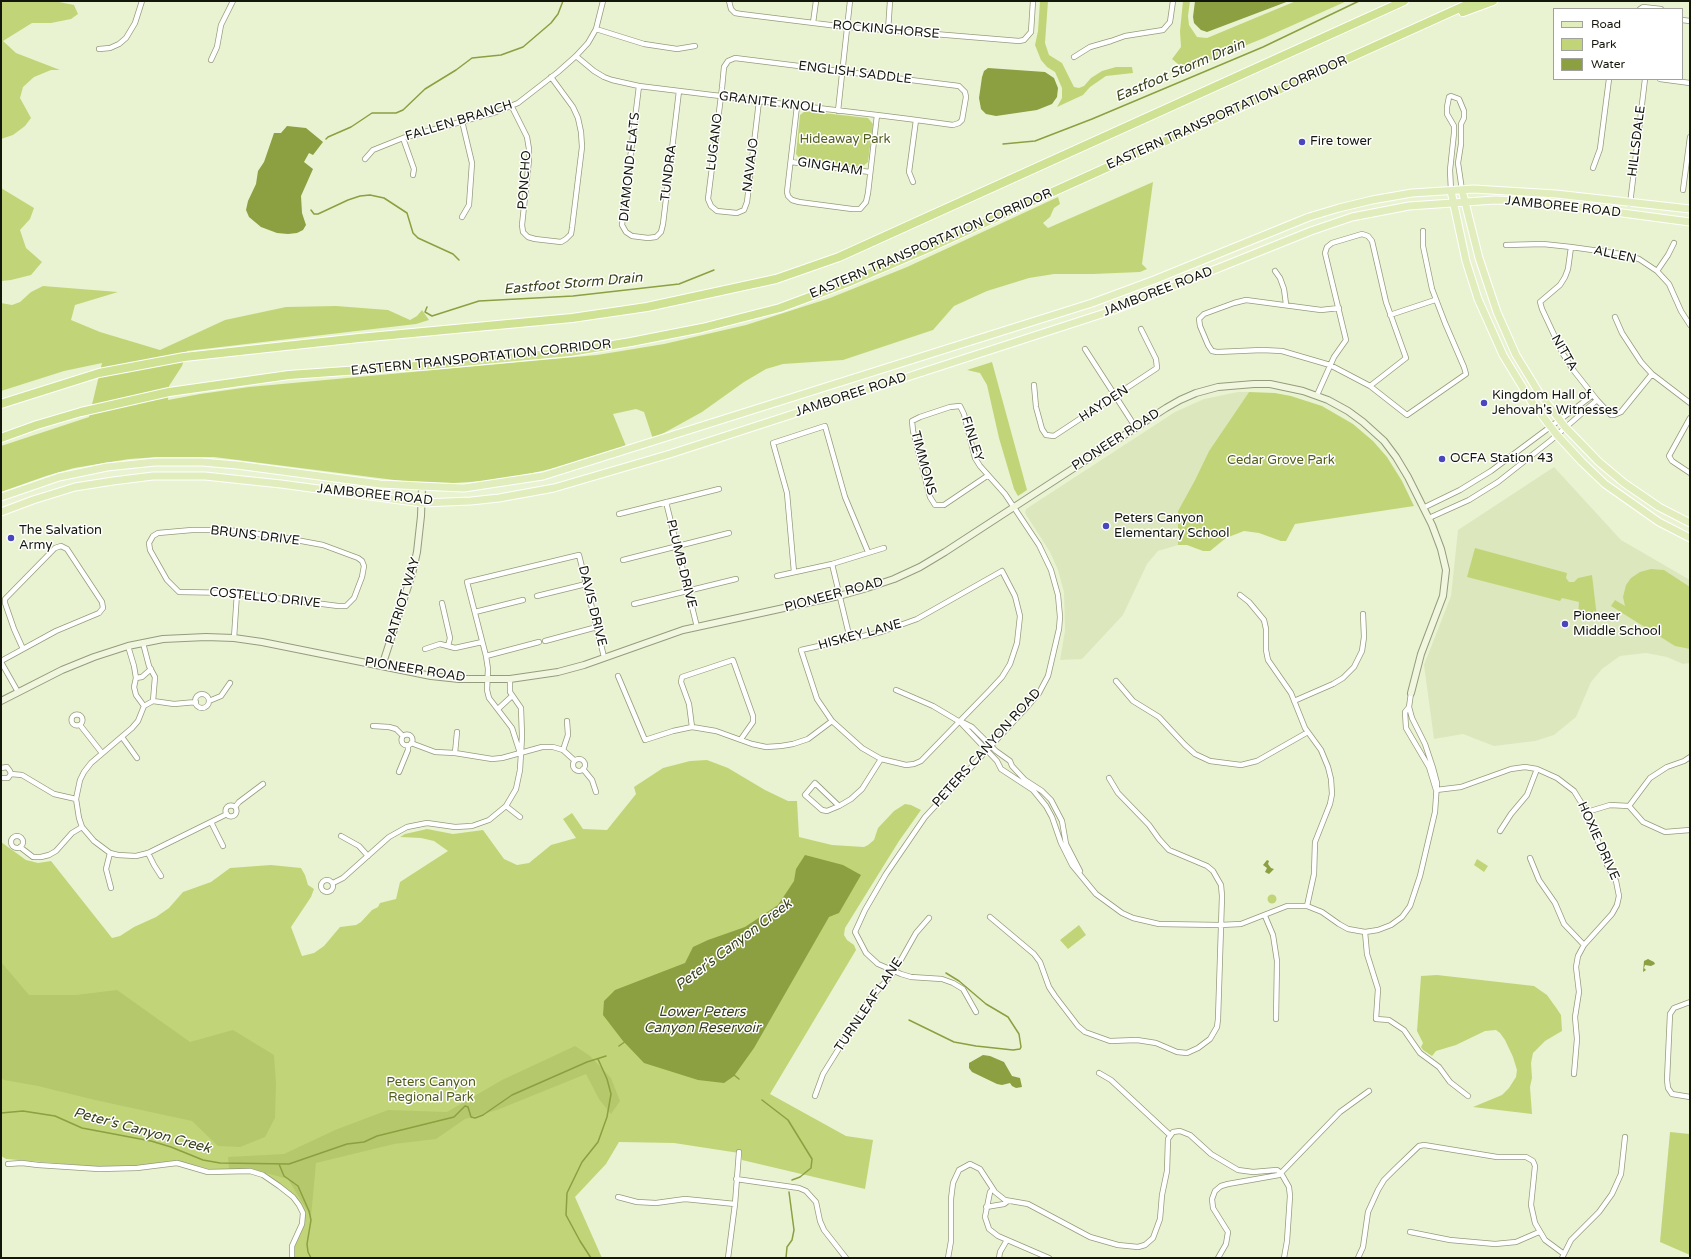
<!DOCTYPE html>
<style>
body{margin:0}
#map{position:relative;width:1691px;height:1259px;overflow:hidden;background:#eaf3d1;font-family:"Varela Round",sans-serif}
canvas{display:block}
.frame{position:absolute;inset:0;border:2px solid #13160a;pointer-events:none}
.legend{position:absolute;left:1553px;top:8px;width:130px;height:72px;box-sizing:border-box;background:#fff;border:1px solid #a1a29d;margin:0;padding:5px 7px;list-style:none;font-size:12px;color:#13160a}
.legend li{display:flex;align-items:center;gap:8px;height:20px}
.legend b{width:20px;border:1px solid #a1a29d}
</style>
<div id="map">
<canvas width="1691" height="1259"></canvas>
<div class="frame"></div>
<ul class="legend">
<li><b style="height:5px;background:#e2edbe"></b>Road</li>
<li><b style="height:11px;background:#c1d578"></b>Park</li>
<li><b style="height:11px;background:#8c9f41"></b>Water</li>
</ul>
</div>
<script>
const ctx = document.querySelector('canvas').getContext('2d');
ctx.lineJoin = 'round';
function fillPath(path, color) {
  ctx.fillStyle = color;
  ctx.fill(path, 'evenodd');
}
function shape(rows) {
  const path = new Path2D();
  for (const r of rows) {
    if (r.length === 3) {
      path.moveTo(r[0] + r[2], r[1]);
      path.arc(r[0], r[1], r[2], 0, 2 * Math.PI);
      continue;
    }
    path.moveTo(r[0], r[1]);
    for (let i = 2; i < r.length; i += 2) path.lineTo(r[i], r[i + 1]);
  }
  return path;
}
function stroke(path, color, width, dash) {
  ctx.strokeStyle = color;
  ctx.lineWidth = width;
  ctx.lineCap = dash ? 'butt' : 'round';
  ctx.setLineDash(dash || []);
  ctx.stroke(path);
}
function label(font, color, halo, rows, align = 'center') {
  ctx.font = font + ' "Varela Round",sans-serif';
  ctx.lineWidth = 3;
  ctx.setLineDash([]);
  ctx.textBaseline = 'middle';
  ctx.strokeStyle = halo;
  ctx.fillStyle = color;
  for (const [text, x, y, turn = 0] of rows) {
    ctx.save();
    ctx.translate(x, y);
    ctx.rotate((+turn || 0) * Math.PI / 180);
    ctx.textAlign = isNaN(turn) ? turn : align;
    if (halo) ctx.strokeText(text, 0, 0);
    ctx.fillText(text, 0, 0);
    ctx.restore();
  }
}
const built = shape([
 [1238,392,1249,392,1209,451,1195,480,1178,511,1178,545,1158,551,1147,564,1123,615,1082,659,1060,660,1065,631,1064,592,1058,570,1050,552,1025,513,1026,509,1175,412,1204,399],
 [1554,467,1621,540,1690,580,1690,663,1683,664,1667,657,1646,653,1620,656,1602,669,1591,682,1576,717,1554,735,1535,741,1494,746,1463,734,1434,739,1424,665,1451,596,1458,530]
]);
const green = shape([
 [1,1,54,1,74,5,78,14,71,19,51,23,32,23,3,41,16,53,60,70,51,70,34,77,23,87,20,98,31,118,25,126,13,135,1,139],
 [1040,1,1048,1,1045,43,1049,55,1062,63,1074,87,1079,88,1084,86,1091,78,1102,71,1116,67,1132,67,1133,73,1106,76,1090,87,1083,95,1057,107,1062,98,1062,88,1055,72,1047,67,1041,60,1035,45,1038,31],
 [1183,1,1190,1,1188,16,1189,25,1197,37,1207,38,1296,1,1347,1,1264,38,1185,70,1172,59,1181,47,1180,31],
 [805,111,868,118,873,124,868,162,862,167,800,159,796,154,800,115],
 [1153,182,1142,264,1147,269,1140,272,1093,274,1054,274,1029,278,987,291,954,306,933,330,843,360,783,364,766,369,744,382,702,412,653,439,644,412,636,409,613,414,626,446,565,466,500,480,454,483,410,482,214,457,158,457,129,459,74,468,46,476,1,492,1,446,89,417,102,363,64,371,1,391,1,303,12,305,20,302,31,292,43,286,118,292,75,305,71,320,100,332,160,350,225,320,286,307,336,306,388,310,410,320,417,316,422,310,429,320,416,324,187,351,182,366,169,386,168,400,200,394,249,387,597,355,664,344,746,325,830,298,907,267,1058,197,1060,204,1054,208,1050,217,1043,223,1048,228],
 [1,188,34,208,30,219,20,230,26,248,42,262,31,275,11,280,1,281],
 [992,362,1027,490,1018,496,1014,489,999,438,987,385,980,373,967,370],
 [1249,392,1275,393,1291,396,1322,406,1353,424,1373,441,1387,457,1402,481,1414,506,1295,524,1286,541,1281,541,1259,533,1244,531,1226,538,1210,551,1203,551,1187,545,1178,545,1178,511,1195,480,1209,451],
 [1475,548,1567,573,1566,578,1569,582,1574,582,1578,578,1592,575,1597,617,1578,615,1579,602,1562,598,1560,601,1467,577],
 [1651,569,1664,570,1690,587,1690,649,1675,646,1611,606,1615,600,1625,606,1623,597,1626,585,1631,578,1640,572],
 [707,760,728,768,765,790,788,801,797,801,799,837,832,845,864,847,868,845,874,840,878,828,894,811,905,804,911,805,921,810,899,841,845,928,844,935,847,940,854,945,856,950,770,1094,846,1136,873,1140,865,1189,742,1160,741,1149,739,1153,674,1143,619,1142,606,1164,575,1197,602,1258,295,1258,294,1247,304,1225,305,1213,294,1195,269,1176,251,1169,209,1169,198,1166,162,1163,137,1166,89,1166,6,1159,1,1156,1,842,26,860,38,863,51,861,112,938,120,936,134,927,156,917,169,908,183,892,211,882,230,868,271,865,301,868,305,875,308,885,314,889,311,897,291,927,302,956,314,953,324,946,340,927,356,925,361,922,372,910,378,907,380,903,396,899,400,882,448,851,434,841,421,838,400,837,405,834,427,829,453,834,483,830,504,859,517,865,529,863,551,845,576,838,563,819,572,813,583,829,607,830,636,794,634,787,663,768,690,761],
 [1477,859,1488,866,1484,872,1474,865],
 [1272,899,4.5],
 [1079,925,1086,935,1068,949,1060,940],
 [1437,975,1534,986,1547,995,1557,1009,1561,1015,1562,1031,1545,1041,1533,1053,1531,1063,1532,1078,1530,1087,1532,1114,1473,1107,1502,1095,1509,1088,1516,1077,1517,1070,1513,1057,1505,1040,1500,1033,1496,1030,1485,1031,1456,1045,1436,1051,1432,1056,1423,1050,1421,1047,1423,1043,1417,1031,1421,976],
 [1670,1132,1690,1134,1690,1255,1660,1242]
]);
const forest = shape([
 [1,962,29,995,76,995,117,990,190,1042,233,1030,274,1055,276,1084,275,1118,265,1137,240,1147,218,1146,192,1121,95,1100,38,1086,4,1080,1,1077],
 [575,1046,590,1056,611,1078,620,1101,611,1114,599,1099,586,1074,497,1110,465,1119,436,1139,394,1144,316,1163,311,1217,288,1179,262,1172,229,1169,228,1157,284,1154,335,1130,388,1110,447,1112,502,1080]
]);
const water = shape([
 [1195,1,1289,1,1207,32,1201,30,1194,23,1193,17],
 [988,68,1045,72,1054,78,1058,88,1057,97,1052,104,1037,110,996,116,986,114,981,109,979,98,982,77,984,71],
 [287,126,306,128,323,142,313,155,309,153,304,162,313,169,301,196,302,213,306,225,303,230,297,233,288,234,277,233,261,227,249,217,246,210,248,201,256,184,258,171,264,162,274,133,281,133],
 [805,855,843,865,861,875,839,913,829,917,754,1048,734,1076,724,1083,698,1080,644,1063,623,1041,603,1015,604,1001,615,990,685,963,693,947,708,940,745,927,778,905,794,881,796,869],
 [1267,860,1269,861,1268,864,1271,868,1274,869,1269,874,1265,872,1267,868,1263,865],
 [1648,959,1654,962,1655,964,1651,966,1645,965,1644,968,1646,970,1643,972,1644,961],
 [983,1055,990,1056,1004,1062,1012,1076,1020,1078,1022,1087,1016,1088,1012,1086,1010,1083,1002,1085,997,1084,972,1072,969,1068,969,1063]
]);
const stream = shape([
 [326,139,328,137,351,127,372,113,396,113,403,110,425,89,456,70,472,58,501,55,523,47,551,23,558,14,563,1],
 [1003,144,1035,141,1092,119,1263,47,1359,1],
 [311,210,314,214,318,214,348,200,360,196,370,195,384,198,407,213,413,233,418,238,453,254,459,260],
 [427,307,425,312,432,316,479,301,573,296,679,284,714,270],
 [909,1020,954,1042,976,1046,1013,1050,1020,1049,1021,1047,1019,1034,1008,1017,986,1004,959,981,946,973],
 [619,1046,626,1041],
 [734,1075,739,1079],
 [762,1100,788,1120,812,1159,811,1168,800,1177,792,1180],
 [1,1113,23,1111,55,1116,82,1128,151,1141,171,1147,203,1160,220,1163,289,1164,347,1144,364,1142,377,1136,454,1117,465,1106,468,1107,471,1117,475,1118,483,1115,512,1095,587,1062,606,1056],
 [279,1164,284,1176,298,1186,309,1211,311,1220,307,1244,308,1252,311,1258],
 [591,1258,580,1241,566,1215,567,1193,582,1162,598,1142,607,1117,611,1094,607,1079,598,1059],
 [786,1258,787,1247,792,1240,794,1230,789,1192]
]);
const street = shape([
 [729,1,731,9,735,13,741,14,838,26,1019,41,1024,40,1031,32,1033,1],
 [1640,9,1643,7,1661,9],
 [1682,20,1690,21],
 [813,23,816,1],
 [596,29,644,44,677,49,695,46],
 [888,31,890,1],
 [99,49,110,48,119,44,126,38,135,23,142,1],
 [576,56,594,71,604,77,612,80,639,86,712,95,721,96,759,101,877,115,909,119,953,125,959,123,962,120,966,97,965,92,959,86,735,58,728,61,724,67,722,88,720,104,708,199,711,206,717,211,737,213,744,210,747,202,759,101],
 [1074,57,1090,47,1111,41,1125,36,1163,30,1170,22,1173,1],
 [211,60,217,47,221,25,233,1],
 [1660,79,1690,83],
 [639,86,622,225,626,232,632,236,648,238,656,237,661,232,663,224,679,91],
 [797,106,787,192,788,196,792,200,799,202,852,209,860,209,866,202,868,193,877,115],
 [512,107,527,137,529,149,529,160,522,225,523,232,528,237,535,239,561,242,566,239,571,234,572,228,582,147,581,132,578,118,573,107,551,77],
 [838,111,850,1],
 [462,121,472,163,469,205,462,217],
 [403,138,414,169,413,175],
 [365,159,373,150,403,138,496,112,518,103,558,72,576,56,588,43,596,29,603,1],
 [791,162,870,172],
 [1593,168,1600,149,1609,79],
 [913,182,909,172,916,120],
 [1683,190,1690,137],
 [1451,191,1450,170,1454,133,1454,126,1447,114,1447,107,1449,97,1451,96,1459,99,1464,111,1464,118,1461,124,1461,144,1458,163,1462,190],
 [1630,204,1645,79],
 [1506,245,1543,244,1571,247,1621,254,1639,259,1657,271,1669,284,1681,311,1690,325],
 [1571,247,1568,269,1565,277,1560,285,1540,302,1542,309,1563,354,1574,371,1597,400,1611,415,1614,415,1621,412,1652,374],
 [1275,271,1280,278,1284,289,1286,304],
 [1657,271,1668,255,1674,243],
 [1339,308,1321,310,1246,300,1234,303,1204,314,1199,319,1200,326,1208,345,1212,351,1217,352,1262,350,1282,351,1330,365,1370,386,1407,415,1466,374,1464,367,1445,323,1432,289,1423,246,1423,231],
 [1390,315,1435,300],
 [1615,317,1622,333,1641,362,1652,374,1690,403],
 [1085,349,1136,428],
 [1034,385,1036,407,1042,429,1046,435,1054,436,1157,368,1156,359,1141,329],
 [1317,395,1334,357,1346,340,1325,253,1327,247,1332,243,1362,234,1368,236,1372,241,1386,302,1406,358,1370,386],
 [1690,418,1669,456,1672,461,1690,473],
 [666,502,697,627],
 [1423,508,1460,490,1491,471,1593,395],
 [619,514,719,489],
 [1429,518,1469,500,1498,482,1550,441,1597,400],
 [192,530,228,530,280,537,323,545,358,558,362,561,364,566,362,577,354,598,346,606,338,606,237,593,179,592,167,580,150,550,149,543,153,536,158,533,192,530],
 [623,560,729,533],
 [832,564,850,639],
 [1002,571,1015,596,1020,616,1017,643,1010,664,1002,677,990,690,921,761,914,764,906,765,881,759,862,748,832,721,817,699,801,650,881,632,917,619,1002,571],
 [794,572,787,493,773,443,825,426,845,497,868,552],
 [777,576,832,564,884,548],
 [1240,595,1249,602,1264,620,1266,629,1266,650,1268,660,1291,693,1305,728,1321,750,1328,767,1331,779,1332,794,1330,804,1315,842,1314,874,1307,906],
 [537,596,586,584],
 [442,603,450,638,448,646],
 [634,604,736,579],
 [475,612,523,600],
 [234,638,237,593],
 [545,641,597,627],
 [143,643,149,666,155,677,153,701],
 [128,646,134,666,136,678,134,687,136,695,144,706],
 [425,649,440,644,455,648,482,642],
 [486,656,539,642],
 [1,661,56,631,99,613,103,608,102,602,67,549,61,546,55,548,5,599,5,603,14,629,23,649],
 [1,662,18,692],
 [618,676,645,740,673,731,692,727,716,731,752,744,766,747,781,746,793,744,808,739,832,721],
 [136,678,142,677,151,669],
 [1116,681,1133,701,1159,717,1185,745,1195,754,1210,761,1241,765,1257,761,1308,732],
 [896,690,933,706,960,722,997,761,1001,769,1033,790,1046,806,1052,817,1061,843,1072,865,1096,894,1122,913,1133,918,1159,924,1220,925,1241,924,1287,906,1307,906,1322,912,1339,924,1348,929,1365,932,1378,930,1391,925,1402,917,1410,906,1420,876,1435,812,1437,783,1433,768,1425,744,1412,718,1409,707],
 [1411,693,1409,707,1405,712,1406,728,1429,767,1436,790],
 [202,701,7],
 [153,701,144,706,138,721,132,728,91,763,84,772,80,780,76,799,79,818,82,827,94,841,110,853,118,855,136,856,148,853,227,814],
 [153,701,174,704,196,702],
 [209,701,221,696,230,683],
 [1294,701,1333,684,1343,678,1354,667,1362,651,1364,637,1363,614],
 [498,709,512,696],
 [77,720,5.5],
 [962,722,972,727,996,751,1010,761,1012,766,1025,780,1042,791,1051,800,1062,821,1066,844,1080,871],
 [80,725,102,753],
 [373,726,389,727,396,729,403,736],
 [692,727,689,704,681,682,682,677,733,660,753,716,753,722,741,739],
 [407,740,5.5],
 [122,737,137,758],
 [411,743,435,752,455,753,492,759,502,758,542,747,553,747,563,750,574,760],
 [563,750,568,735,567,721],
 [455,753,457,732],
 [520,753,512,728,489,698,487,690,488,669,486,656,467,582,579,555,604,657],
 [579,765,6],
 [1,768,7,767,10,771,11,774,8,778,1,778],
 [583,769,592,780,596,792],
 [399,772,408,750,408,745],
 [11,774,22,775,54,794,76,799],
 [1436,790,1461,787,1511,769,1525,767,1537,769,1557,778,1574,791,1587,812,1607,865,1616,881,1619,896,1617,905,1612,914,1584,945,1578,956,1576,967,1579,992,1575,1017,1577,1039,1574,1074],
 [231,811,5.5],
 [506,806,520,817],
 [839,806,815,783,805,795,822,810,827,811,839,806,851,799,862,789,881,759],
 [1629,806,1650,778,1667,767,1684,761,1690,757],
 [235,807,239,802,263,784],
 [1587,812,1610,805,1629,806,1643,822,1665,832,1690,830],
 [211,822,223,846],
 [1500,831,1511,814,1527,795,1537,769],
 [341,836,359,846,368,856],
 [17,842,6],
 [20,847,33,857,41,857,49,855,56,851,72,833,82,827],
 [110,853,106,869,111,888],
 [148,853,154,865,161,876],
 [1530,858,1539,880,1555,903,1564,924,1584,945],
 [327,886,6],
 [333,883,343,878,389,837,407,827,427,823,455,827,472,826,489,820,506,806,516,789,520,770,522,736,521,708,510,692,510,679],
 [1265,916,1273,935,1277,961,1276,1019],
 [990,917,1034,954,1040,962,1049,987,1055,996,1078,1026,1085,1032,1110,1041,1137,1040,1156,1043,1177,1052,1187,1053,1198,1048,1210,1039,1217,1027,1218,1019,1222,896,1221,885,1213,871,1207,866,1169,850,1159,839,1149,825,1118,793,1109,778],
 [1365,932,1367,954,1378,989,1376,1019,1389,1020,1404,1030,1420,1053,1439,1067,1450,1082,1468,1096],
 [1690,1002,1674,1008,1670,1014,1667,1080,1668,1088,1672,1094,1690,1097],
 [976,1012,963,989,953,983,942,979,911,977,901,974,878,964,866,953,855,932,865,910,886,874,925,817,1027,707,1039,693,1048,676,1059,629,1060,617,1058,595,1051,570,1039,545,1005,494,980,466,975,458,964,414,960,406,950,407,920,417,912,421,913,431,930,497,935,505,944,505,987,476],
 [1099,1073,1111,1080,1170,1135],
 [815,1096,823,1074,869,1000,894,972,916,933,929,918],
 [8,1164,22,1163,38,1165,99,1169,137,1168,177,1163,208,1172,250,1171,263,1175,279,1186,293,1197,299,1205,303,1213,302,1224,292,1246,292,1258],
 [736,1179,799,1188,806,1191,816,1202,820,1221,824,1230,846,1258],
 [993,1189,990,1192,985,1217,989,1229,998,1236,1049,1258],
 [618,1197,637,1202,656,1203,685,1199,735,1204],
 [986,1207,1004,1204,1008,1201],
 [1410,1232,1450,1240,1495,1244,1516,1242,1539,1232],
 [728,1258,735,1204,739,1152],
 [948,1258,951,1241,951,1199,953,1183,959,1170,970,1164,980,1169,995,1192,1005,1200,1028,1204,1090,1237,1118,1245,1138,1247,1145,1245,1153,1238,1160,1219,1162,1195,1167,1171,1168,1139,1173,1132,1180,1131,1190,1135,1211,1154,1238,1170,1253,1172,1277,1170,1281,1173,1289,1187,1290,1196,1287,1241,1284,1258],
 [999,1258,1000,1252,1007,1240],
 [1218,1258,1226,1244,1228,1232,1213,1208,1212,1199,1215,1191,1221,1186,1228,1184,1279,1175,1340,1112,1369,1091],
 [1358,1258,1363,1247,1368,1212,1378,1190,1384,1180,1394,1170,1419,1146,1424,1145,1497,1157,1526,1157,1533,1161,1535,1166,1531,1205,1535,1223,1545,1240,1564,1254],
 [1562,1258,1571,1240,1599,1212,1612,1194,1621,1174,1625,1137]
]);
const secondary = shape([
 [382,666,412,574,417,552,421,516,422,487],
 [1,701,62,670,94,657,128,646,163,639,206,637,234,638,262,642,431,676,459,679,510,679,558,672,584,665,683,630,839,596,867,588,894,579,920,567,945,552,1166,408,1180,400,1196,393,1218,387,1254,384,1270,384,1303,391,1328,400,1348,411,1363,422,1384,441,1396,457,1408,477,1432,525,1441,549,1446,570,1443,596,1421,654,1411,693]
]);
const primary = shape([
 [1462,190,1479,258,1497,312,1516,355,1538,391,1565,427,1599,462,1624,483,1659,507,1690,523],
 [1451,191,1466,261,1478,299,1503,355,1531,401,1557,435,1582,462,1605,484,1659,522,1690,538],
 [1,497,59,477,107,467,155,462,202,462,237,465,380,484,440,487,464,488,543,476,1092,303,1154,280,1309,217,1339,208,1372,200,1412,193,1474,189,1556,194,1690,209],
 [1,512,33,500,75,487,113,481,153,476,205,476,281,484,422,503,471,501,499,498,554,488,670,454,1114,310,1311,231,1352,217,1409,206,1495,200,1540,202,1690,222]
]);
const highway = shape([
 [1463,12,1493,1],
 [1,404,99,373,184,357,359,338,572,318,647,307,776,279,839,257,1404,1],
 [1,438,37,425,81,412,169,392,289,375,431,365,570,352,631,342,702,328,780,308,847,283,929,248,1475,1]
]);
const markers = [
 [1302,142,4,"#4847bd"],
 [1484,403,4,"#4847bd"],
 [1442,459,4,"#4847bd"],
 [1106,526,4,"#4847bd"],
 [11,538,4,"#4847bd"],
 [1565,624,4,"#4847bd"]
];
const streetNames = [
 ["ROCKINGHORSE",886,30,5],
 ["ENGLISH SADDLE",855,73,7],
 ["GRANITE KNOLL",772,103,7],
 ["EASTERN TRANSPORTATION CORRIDOR",1227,113,-24],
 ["FALLEN BRANCH",459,121,-17],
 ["HILLSDALE",1637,141,-83],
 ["LUGANO",715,142,-83],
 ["NAVAJO",751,165,-83],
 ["DIAMOND FLATS",630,167,-84],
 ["GINGHAM",830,167,8],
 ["TUNDRA",669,173,-83],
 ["PONCHO",525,180,-86],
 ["JAMBOREE ROAD",1563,207,6],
 ["EASTERN TRANSPORTATION CORRIDOR",931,244,-23],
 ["ALLEN",1615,255,12],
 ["JAMBOREE ROAD",1158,292,-21],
 ["NITTA",1564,353,60],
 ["EASTERN TRANSPORTATION CORRIDOR",481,358,-6],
 ["JAMBOREE ROAD",851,395,-18],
 ["HAYDEN",1104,404,-33],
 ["FINLEY",972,439,72],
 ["PIONEER ROAD",1116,440,-33],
 ["TIMMONS",923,463,75],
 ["JAMBOREE ROAD",375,495,6],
 ["BRUNS DRIVE",255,536,7],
 ["PLUMB DRIVE",681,564,76],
 ["PIONEER ROAD",834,595,-15],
 ["COSTELLO DRIVE",265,598,6],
 ["PATRIOT WAY",403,601,-73],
 ["DAVIS DRIVE",592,606,76],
 ["HISKEY LANE",860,635,-15],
 ["PIONEER ROAD",415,670,9],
 ["PETERS CANYON ROAD",987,748,-48],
 ["HOXIE DRIVE",1598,841,66],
 ["TURNLEAF LANE",869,1005,-56]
];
const parkNames = [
 ["Hideaway Park",845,140],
 ["Cedar Grove Park",1281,461],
 ["Peters Canyon",431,1083],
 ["Regional Park",431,1098]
];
const poiNames = [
 ["Fire tower",1310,142],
 ["Kingdom Hall of",1492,396],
 ["Jehovah's Witnesses",1492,411],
 ["OCFA Station 43",1450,459],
 ["Peters Canyon",1114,519],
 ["Elementary School",1114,534],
 ["The Salvation",19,531],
 ["Army",19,546],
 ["Pioneer",1573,617],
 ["Middle School",1573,632]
];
const waterNames = [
 ["Eastfoot Storm Drain",1180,71,-23],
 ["Eastfoot Storm Drain",573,284,-5],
 ["Peter's Canyon Creek",734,945,-37],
 ["Lower Peters",702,1012],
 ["Canyon Reservoir",702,1028],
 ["Peter's Canyon Creek",142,1131,15]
];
fillPath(built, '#dde7be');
fillPath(green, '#c1d578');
fillPath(forest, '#b5c96c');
fillPath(water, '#8c9f41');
stroke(stream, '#8c9f41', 1.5);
stroke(street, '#949c7d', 6);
stroke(secondary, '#949c7d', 8);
stroke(primary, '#fff', 9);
stroke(highway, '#fff', 10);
stroke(street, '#fff', 4.5);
stroke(secondary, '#f1f6df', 6);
stroke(primary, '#e2edbe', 7);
stroke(highway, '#cfe193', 8);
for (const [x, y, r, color] of markers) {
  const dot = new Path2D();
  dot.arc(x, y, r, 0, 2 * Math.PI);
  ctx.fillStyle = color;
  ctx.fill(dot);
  stroke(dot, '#fff', 1.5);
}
label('13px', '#13160a', '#fff', streetNames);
label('13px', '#525e1b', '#fff', parkNames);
label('13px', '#13160a', '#fff', poiNames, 'left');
label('italic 14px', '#384019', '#fff', waterNames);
</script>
